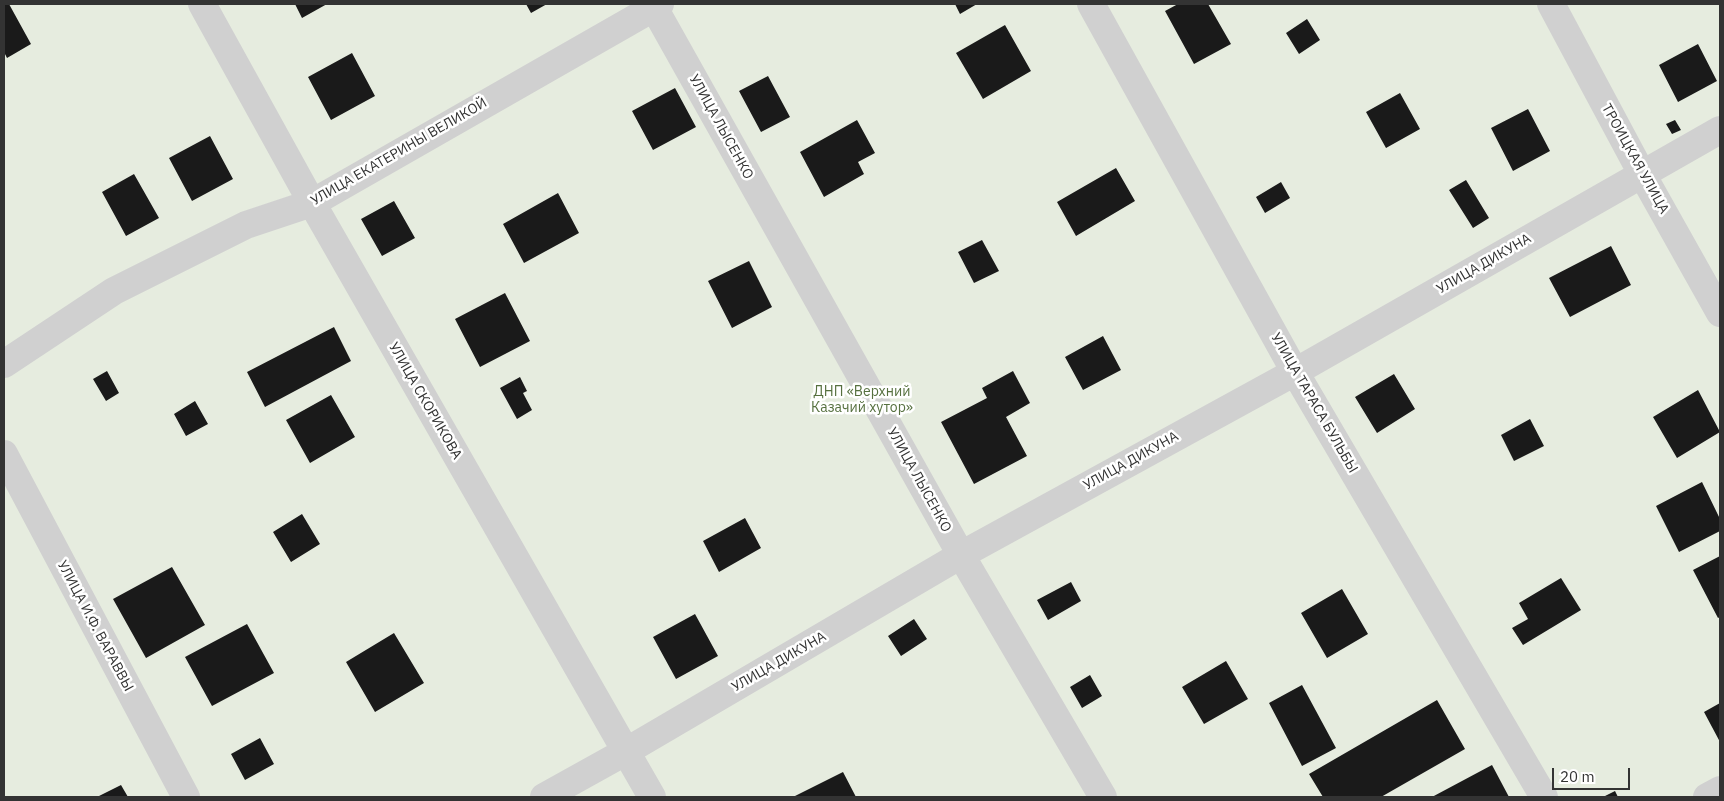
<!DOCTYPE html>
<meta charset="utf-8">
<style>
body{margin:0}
#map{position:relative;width:1724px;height:801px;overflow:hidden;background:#fff;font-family:"IBM Plex Sans",sans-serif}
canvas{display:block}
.frame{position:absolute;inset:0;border:5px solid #333;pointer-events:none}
.scale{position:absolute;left:1552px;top:768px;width:78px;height:22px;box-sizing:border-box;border:2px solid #333;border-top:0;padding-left:6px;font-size:15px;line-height:18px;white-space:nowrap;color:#333;-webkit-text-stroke:4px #fff;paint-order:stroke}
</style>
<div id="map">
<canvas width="1724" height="801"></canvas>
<div class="frame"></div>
<div class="scale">20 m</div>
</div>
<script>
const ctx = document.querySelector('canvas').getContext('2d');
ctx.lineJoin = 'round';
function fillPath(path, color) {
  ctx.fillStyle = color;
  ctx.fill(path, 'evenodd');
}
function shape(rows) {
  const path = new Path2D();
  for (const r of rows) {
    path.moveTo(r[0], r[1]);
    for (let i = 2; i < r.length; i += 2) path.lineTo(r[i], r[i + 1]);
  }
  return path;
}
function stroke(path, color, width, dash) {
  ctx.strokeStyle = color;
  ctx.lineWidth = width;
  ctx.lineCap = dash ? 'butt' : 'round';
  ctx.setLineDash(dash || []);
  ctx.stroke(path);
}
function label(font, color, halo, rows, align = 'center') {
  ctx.font = font + ' "IBM Plex Sans",sans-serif';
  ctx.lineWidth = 5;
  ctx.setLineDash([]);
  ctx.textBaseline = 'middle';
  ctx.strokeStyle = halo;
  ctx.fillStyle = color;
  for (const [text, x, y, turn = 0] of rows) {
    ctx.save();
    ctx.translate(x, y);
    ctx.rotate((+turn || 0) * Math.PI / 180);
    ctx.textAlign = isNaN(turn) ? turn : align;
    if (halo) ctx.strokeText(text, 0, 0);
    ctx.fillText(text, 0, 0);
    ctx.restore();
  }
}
const green = shape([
 [4,4,1720,4,1720,797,4,797]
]);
const building = shape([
 [4,4,9,4,31,44,7,58,4,52],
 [295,4,327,4,302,18],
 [526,4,547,4,531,13],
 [955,4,977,4,960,14],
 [1178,4,1208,4,1231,44,1194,64,1165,11],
 [1307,19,1320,40,1299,54,1286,33],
 [1005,25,1031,71,983,99,956,53],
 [1698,44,1717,81,1678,102,1659,65],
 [352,53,375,96,331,120,308,77],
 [768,76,790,117,761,132,739,91],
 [675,88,696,127,653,150,632,111],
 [1400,93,1420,129,1386,148,1366,112],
 [1528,109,1550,151,1513,171,1491,128],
 [857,120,875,153,858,162,864,174,824,197,800,152],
 [1675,120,1681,130,1672,134,1666,124],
 [210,136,233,179,192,201,169,158],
 [1116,168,1135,201,1076,236,1057,202],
 [134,174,159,218,126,236,102,192],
 [1466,180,1489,218,1473,228,1449,190],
 [1281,182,1290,198,1265,213,1256,197],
 [558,193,579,233,524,263,503,224],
 [394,201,415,238,382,256,361,219],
 [982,240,999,271,974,283,958,252],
 [1611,246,1631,285,1570,317,1549,278],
 [749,261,772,307,732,328,708,281],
 [505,293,530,341,480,367,455,319],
 [334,327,351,361,265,407,247,372],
 [1103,336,1121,370,1083,390,1065,357],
 [107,371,119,393,106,401,93,379],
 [1013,371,1030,403,1006,417,1027,456,974,484,941,422,987,398,982,388],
 [1394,374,1415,409,1377,433,1355,397],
 [520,377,527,391,523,393,532,410,517,419,500,388],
 [1698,390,1720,432,1677,458,1653,417],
 [331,395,355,437,310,463,286,420],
 [195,401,208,424,186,436,174,414],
 [1530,419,1544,446,1514,461,1501,435],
 [1702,482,1720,519,1720,531,1679,552,1656,506],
 [302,514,320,544,291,562,273,532],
 [745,518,761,548,719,572,703,541],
 [1720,556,1720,617,1718,618,1693,570],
 [172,567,205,625,146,658,113,599],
 [1561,578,1581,610,1523,645,1512,628,1528,619,1519,603],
 [1071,582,1081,601,1048,620,1037,600],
 [1342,589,1368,634,1327,658,1301,613],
 [695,614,718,656,676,679,653,637],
 [914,619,927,639,901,656,888,636],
 [247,624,274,673,212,706,185,657],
 [394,633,424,683,375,712,346,662],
 [1226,661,1248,699,1204,724,1182,687],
 [1090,675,1102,696,1082,708,1070,687],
 [1302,685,1336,748,1302,766,1269,703],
 [1437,700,1465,749,1381,797,1323,797,1309,774],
 [1720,703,1720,742,1704,712],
 [260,738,274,764,245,780,231,754],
 [1492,765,1509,797,1432,797],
 [843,772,856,797,793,797],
 [121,785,128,797,97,797],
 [1615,791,1618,797,1603,797]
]);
const minor = shape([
 [202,4,312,203,652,797],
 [652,4,961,555,1103,797],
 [1091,4,1295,372,1544,797],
 [1551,4,1642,174,1720,313],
 [4,364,114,291,246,225,312,203,660,4],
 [4,454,186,797],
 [544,797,625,752,961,555,1295,372,1720,130],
 [1707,797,1720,790]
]);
const streetNames = [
 ["УЛИЦА ЛЫСЕНКО",721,127,61],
 ["УЛИЦА ЕКАТЕРИНЫ ВЕЛИКОЙ",399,152,-30],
 ["ТРОИЦКАЯ УЛИЦА",1635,159,61],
 ["УЛИЦА ДИКУНА",1484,264,-30],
 ["УЛИЦА СКОРИКОВА",425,401,60],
 ["УЛИЦА ТАРАСА БУЛЬБЫ",1314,403,60],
 ["УЛИЦА ДИКУНА",1131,461,-29],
 ["УЛИЦА ЛЫСЕНКО",919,480,61],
 ["УЛИЦА И.Ф. ВАРАВВЫ",95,626,62],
 ["УЛИЦА ДИКУНА",779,662,-30]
];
const parkNames = [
 ["ДНП «Верхний",862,392],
 ["Казачий хутор»",862,408]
];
fillPath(green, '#e6ecdf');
fillPath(building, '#1a1a1a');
stroke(minor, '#d0d0d0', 28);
label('14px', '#333', '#fff', streetNames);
label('14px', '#56703f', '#fff', parkNames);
</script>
